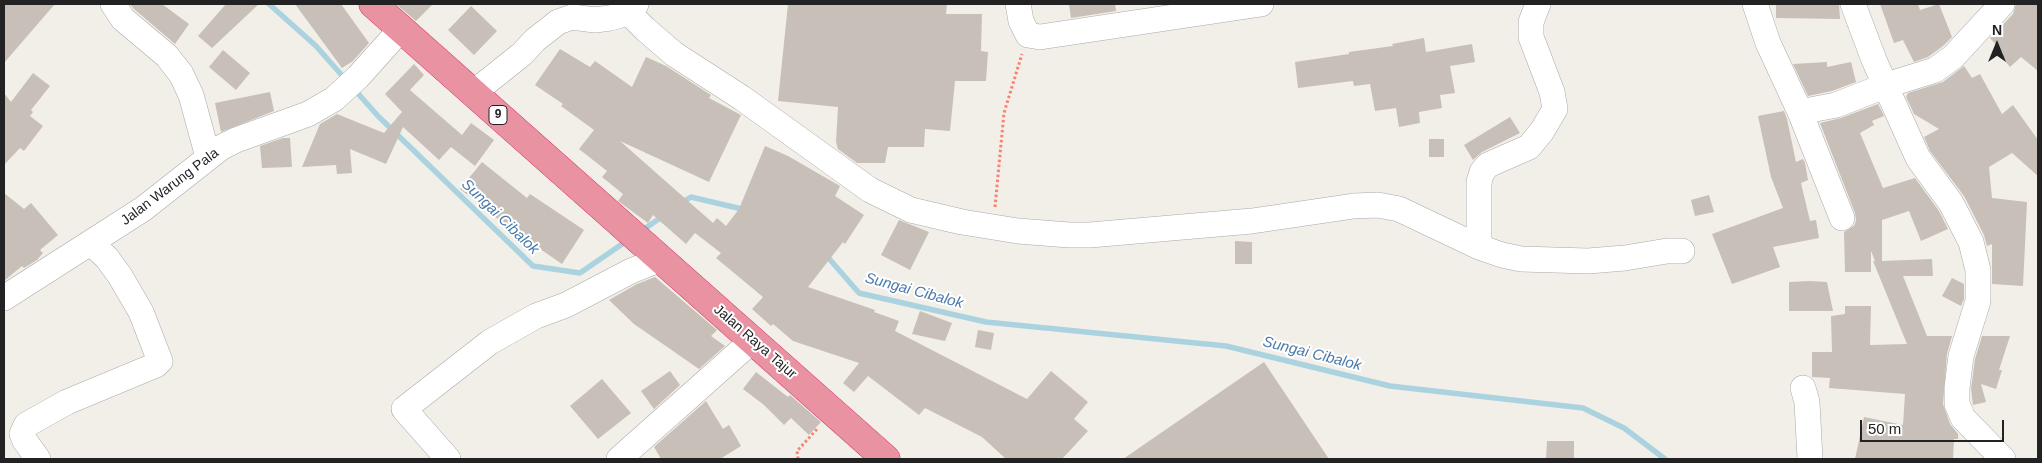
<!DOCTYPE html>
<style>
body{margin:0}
#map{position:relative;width:2042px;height:463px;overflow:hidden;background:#f2efe9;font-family:Helvetica,sans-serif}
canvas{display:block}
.frame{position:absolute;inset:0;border:5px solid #222;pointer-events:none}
.north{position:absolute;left:1972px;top:20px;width:50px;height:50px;-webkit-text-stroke:4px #fff;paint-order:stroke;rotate:0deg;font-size:14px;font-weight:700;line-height:20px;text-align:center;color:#222}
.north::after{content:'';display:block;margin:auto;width:18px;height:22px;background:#222;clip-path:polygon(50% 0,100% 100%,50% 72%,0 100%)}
.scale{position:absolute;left:1860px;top:420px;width:144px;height:22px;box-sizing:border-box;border:2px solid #222;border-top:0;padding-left:6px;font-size:15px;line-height:18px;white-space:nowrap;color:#222;-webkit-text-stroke:4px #fff;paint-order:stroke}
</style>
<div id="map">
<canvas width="2042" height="463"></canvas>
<div class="frame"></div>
<div class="north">N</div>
<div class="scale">50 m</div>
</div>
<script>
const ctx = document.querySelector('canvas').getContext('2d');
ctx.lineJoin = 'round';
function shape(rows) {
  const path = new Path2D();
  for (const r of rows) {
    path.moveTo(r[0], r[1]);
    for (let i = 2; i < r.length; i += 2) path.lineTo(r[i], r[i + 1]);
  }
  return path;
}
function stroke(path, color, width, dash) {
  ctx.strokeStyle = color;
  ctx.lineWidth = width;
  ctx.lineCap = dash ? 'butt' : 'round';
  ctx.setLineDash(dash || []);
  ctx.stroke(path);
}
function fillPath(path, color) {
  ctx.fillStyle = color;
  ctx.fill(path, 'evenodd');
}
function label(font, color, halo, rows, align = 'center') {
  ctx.font = font + ' Helvetica,sans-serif';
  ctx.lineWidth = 4;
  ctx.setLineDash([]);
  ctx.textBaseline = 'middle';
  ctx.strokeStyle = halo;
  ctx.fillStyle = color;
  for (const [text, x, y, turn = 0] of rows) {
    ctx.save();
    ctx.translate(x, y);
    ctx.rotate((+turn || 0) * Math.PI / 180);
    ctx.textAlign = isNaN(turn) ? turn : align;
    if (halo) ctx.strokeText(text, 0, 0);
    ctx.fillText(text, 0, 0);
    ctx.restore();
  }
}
const stream = shape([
 [269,4,316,46,346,80],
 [354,89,378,116,533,266,580,273,628,240],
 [681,203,691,197,746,210],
 [640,232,663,216],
 [825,254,859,293,986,322,1226,346,1390,386,1583,408,1624,428,1665,459]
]);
const building = shape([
 [4,4,55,4,4,63],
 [130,4,162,4,189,24,175,44,134,9],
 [226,4,259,4,212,48,198,36],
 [295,4,341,4,369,43,353,61,342,68],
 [396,4,433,4,416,21],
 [788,4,947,4,946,14,982,14,981,51,988,52,986,81,955,81,950,131,925,129,924,147,888,147,885,163,857,163,838,149,836,142,838,107,778,101],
 [1069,4,1115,4,1116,11,1071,18],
 [1776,4,1839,4,1840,19,1776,18],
 [1880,4,1918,4,1920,10,1939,4,1952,37,1943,46,1928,57,1914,62,1903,40,1894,43],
 [2016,4,2038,4,2038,71,2021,57,2010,67,2000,55,2003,53,1990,38,2013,14],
 [471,6,497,31,474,55,448,30],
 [1424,38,1426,52,1472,44,1475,62,1450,66,1455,93,1440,95,1442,108,1419,112,1420,123,1399,127,1396,108,1375,111,1370,84,1354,86,1353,81,1298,88,1295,62,1349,54,1349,52,1393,46,1392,44],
 [560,49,590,67,595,61,632,87,646,57,666,66,711,95,709,98,741,115,709,182,620,141,713,223,717,218,726,226,739,209,765,146,788,156,840,186,835,196,864,215,845,244,843,242,808,287,875,310,874,312,899,321,895,331,1027,399,1051,371,1088,402,1074,419,1088,431,1062,459,1006,459,982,437,925,408,919,415,868,376,854,392,843,383,859,363,793,341,773,324,771,326,752,309,763,297,716,258,721,253,695,233,686,244,653,215,648,223,618,201,623,194,602,177,607,171,579,149,594,130,561,106,563,104,535,85],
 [223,50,250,73,236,90,209,67],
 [1827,62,1827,67,1851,62,1856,82,1832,91,1808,96,1793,64],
 [414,64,424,75,410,90,462,135,471,123,494,140,475,166,451,147,439,160,403,127,386,164,350,149,352,173,337,174,336,165,302,167,320,124,337,114,384,133,402,112,385,94],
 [1964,66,1972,78,1980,74,2002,114,2013,105,2038,140,2038,176,2012,153,1989,167,1992,198,2027,202,2023,286,1992,284,1992,244,1987,246,1984,235,1964,196,1930,151,1924,137,1939,129,1914,114,1906,97,1908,93,1943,82],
 [33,73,50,86,31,110,33,112,30,116,43,126,24,151,20,148,4,165,4,93,11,102],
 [270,92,274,111,221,132,215,103],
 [1878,104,1884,116,1872,121,1874,125,1860,133,1883,188,1915,178,1939,211,1948,229,1921,241,1909,211,1882,220,1882,261,1932,259,1933,276,1903,276,1927,336,1952,336,1947,354,1943,404,1950,424,1958,434,1958,439,1954,439,1953,459,1855,459,1864,417,1903,425,1905,394,1829,388,1830,378,1812,377,1812,352,1832,352,1831,316,1845,314,1845,306,1871,306,1870,345,1907,344,1873,261,1875,261,1871,251,1871,272,1845,272,1844,232,1854,226,1856,221,1855,213,1820,123,1841,118],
 [1784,111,1787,119,1796,162,1803,159,1805,163,1808,180,1801,183,1810,221,1816,220,1819,238,1773,247,1780,267,1732,284,1712,234,1783,208,1771,177,1758,116],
 [1510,117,1520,133,1482,152,1473,160,1464,145],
 [283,138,290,138,292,167,262,168,260,146],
 [1429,139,1444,139,1444,157,1429,157],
 [482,162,527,198,530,194,584,230,562,264,508,227,460,189],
 [4,193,24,209,31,203,58,235,40,250,43,253,37,260,24,268,22,266,4,281],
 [1709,195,1714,212,1695,216,1691,200],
 [899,220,929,232,910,270,881,255],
 [1235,241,1252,242,1252,264,1235,264],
 [655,277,717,330,711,336,725,346,699,369,634,324,609,300,637,284],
 [1952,278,1964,284,1964,299,1961,306,1942,296],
 [1810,281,1827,282,1833,311,1789,311,1789,282],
 [920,311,952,323,945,341,912,334],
 [978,330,994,333,991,350,975,347],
 [1982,336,2010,336,1999,370,2002,370,1996,389,1981,384,1986,402,1973,405,1971,389,1975,359],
 [1264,362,1329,459,1123,459],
 [670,371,680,385,654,409,641,391],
 [756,372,788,397,790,395,821,422,809,435,791,418,784,425,764,405,743,389],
 [602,379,631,413,598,439,570,406],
 [706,401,723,429,729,425,741,446,720,459,661,459,654,447],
 [1547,441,1574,441,1574,459,1546,459]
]);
const path = shape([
 [995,207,1004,113,1022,54],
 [798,459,797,451,818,428]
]);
const minor = shape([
 [113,4,123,19,167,56,181,74,191,95,208,157],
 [1018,4,1021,21,1028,35,1040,37,1261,4],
 [1755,4,1768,43,1800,112,1842,218],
 [1853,4,1874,60,1918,158,1951,203,1971,242,1978,270,1978,301,1961,356,1957,388,1957,404,1963,418,2003,459],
 [627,11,645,29,674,54,742,98,870,190,911,210,962,222,1018,231,1069,235,1090,235,1252,221,1354,206,1378,205,1399,209,1479,247,1502,255,1521,259,1588,261,1625,258,1667,251,1682,251],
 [473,93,522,54,535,40,558,22,572,17,595,20,610,18,618,16,636,4],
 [1800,112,1836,105,1887,85,1935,70,1953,57,2002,4],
 [1479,247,1479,182,1482,172,1488,165,1529,147,1542,131,1555,109,1552,92,1531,37,1531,22,1538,4],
 [4,298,143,209,222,147,236,140,308,114,334,99,358,77,401,29],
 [1803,388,1807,402,1810,459],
 [38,459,25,441,22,434,26,425,67,402,156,365,160,361,141,312,120,276,107,258,91,243],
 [448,459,404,409,490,342,536,316,566,305,631,271,661,259],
 [619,459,753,340]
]);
const highway = shape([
 [373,4,886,459]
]);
const shields = [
 [498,115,18]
];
const shieldNames = [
 ["9",498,115]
];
const streetNames = [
 ["Jalan Warung Pala",170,187,-37],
 ["Jalan Raya Tajur",755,342,41]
];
const waterNames = [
 ["Sungai Cibalok",500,217,44],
 ["Sungai Cibalok",914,291,15],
 ["Sungai Cibalok",1312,354,14]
];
stroke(stream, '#aad3df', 5.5);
fillPath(building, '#c7bfb8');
stroke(minor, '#a9a9a9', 26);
stroke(highway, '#dc2a67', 29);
stroke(path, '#fa8072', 3, [2.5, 2.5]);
stroke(minor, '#fff', 25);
stroke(highway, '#e892a2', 28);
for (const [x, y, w] of shields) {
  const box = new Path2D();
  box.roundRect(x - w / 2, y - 9.5, w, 19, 4);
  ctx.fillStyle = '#fff';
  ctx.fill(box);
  stroke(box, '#222', 1);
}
label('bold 12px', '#222', null, shieldNames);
label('14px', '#222', '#fff', streetNames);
label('italic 15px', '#4a7aab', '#fff', waterNames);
</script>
